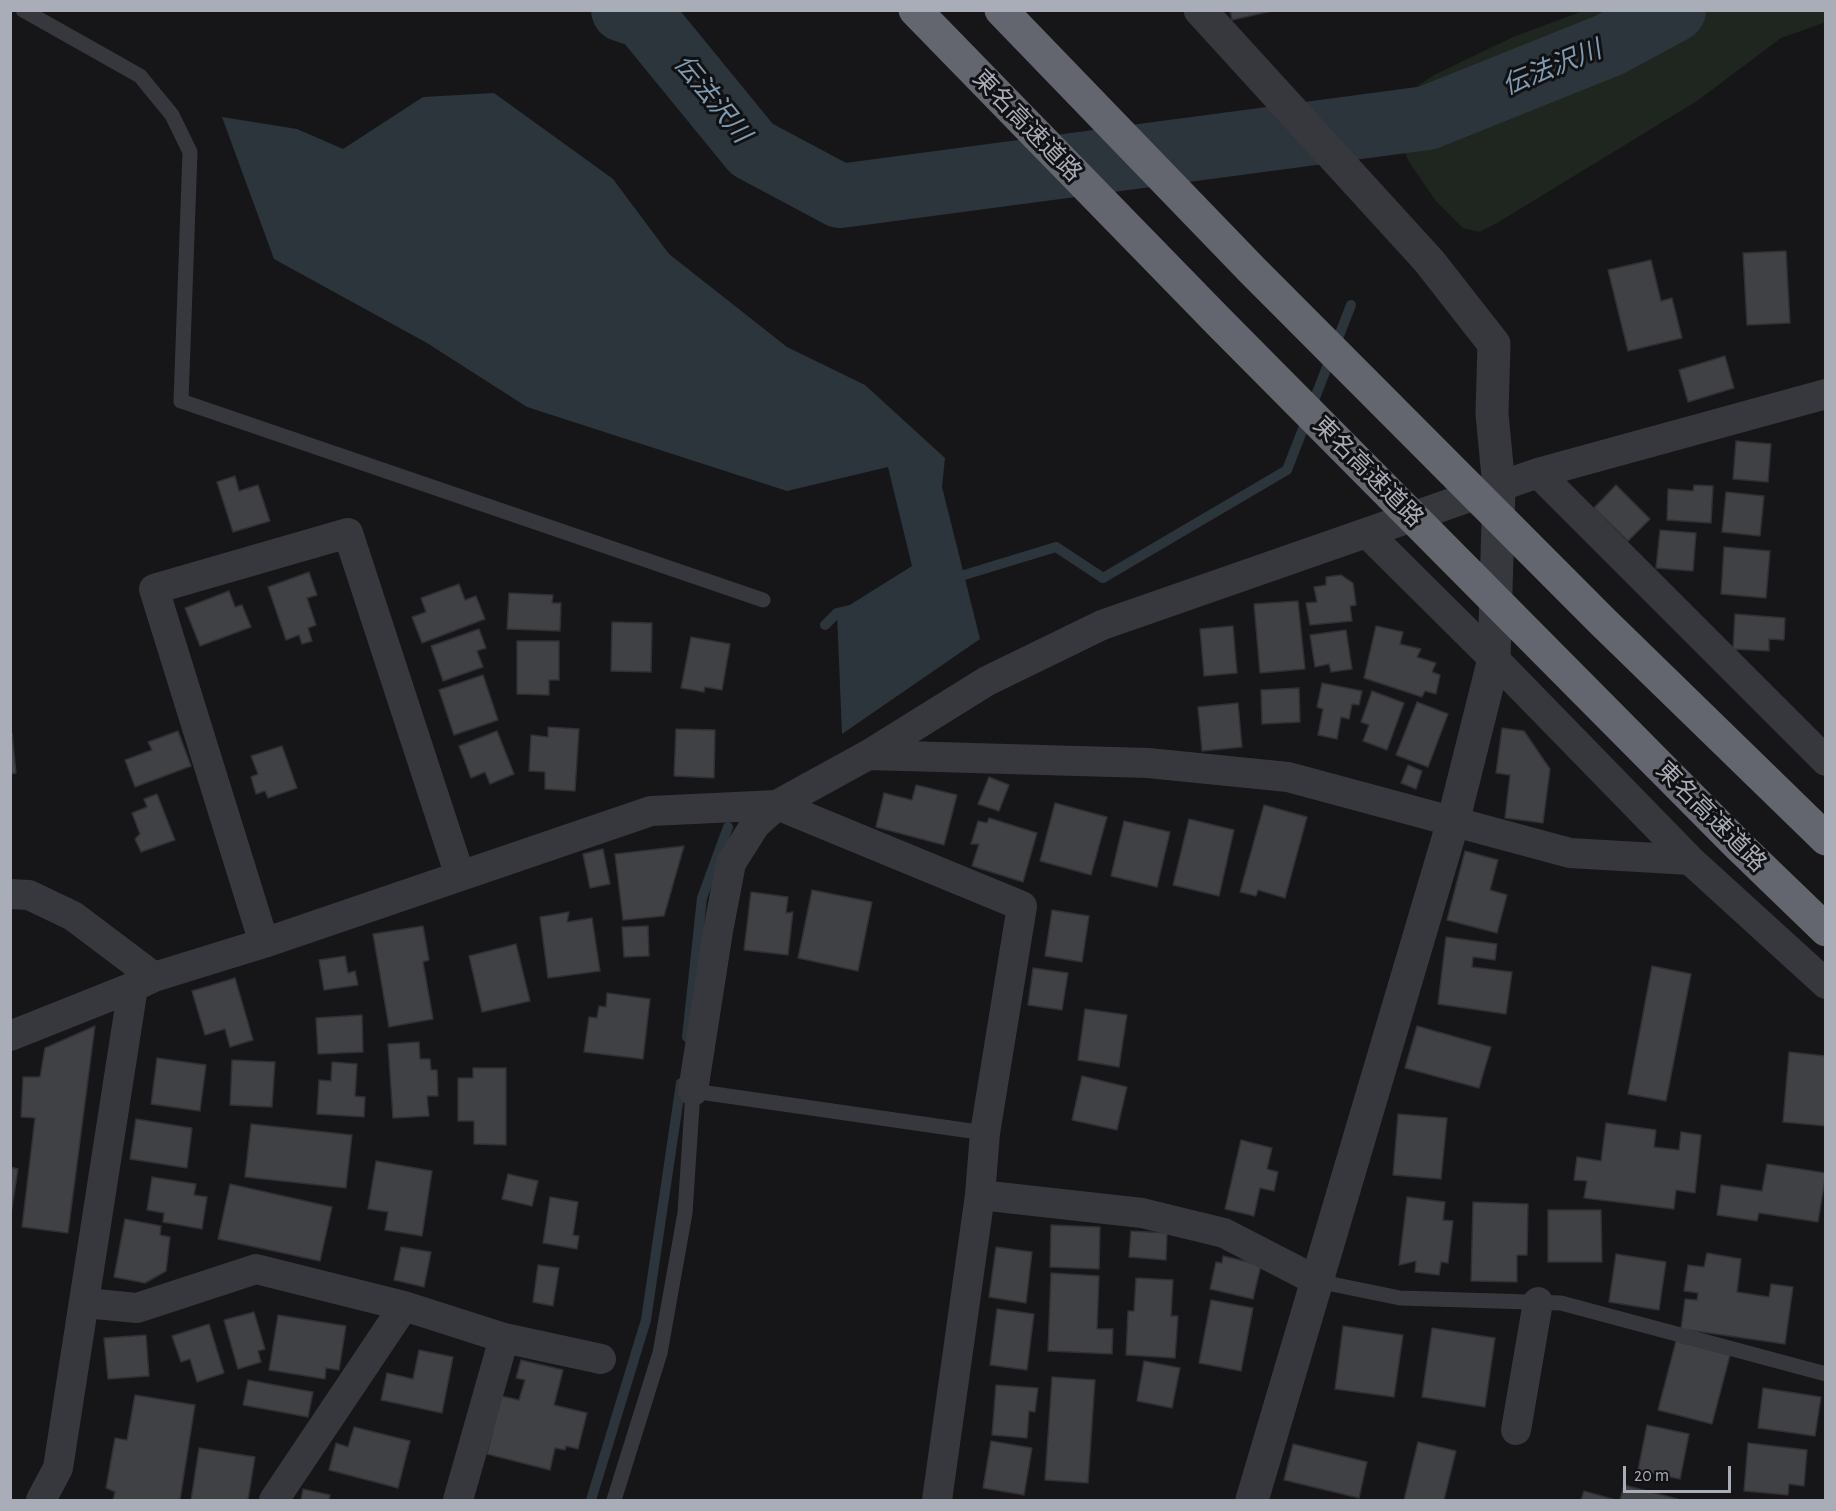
<!DOCTYPE html>
<meta charset="utf-8">
<style>
body{margin:0}
#map{position:relative;width:1836px;height:1511px;overflow:hidden;background:#161618;font-family:"Alegreya Sans",sans-serif}
canvas{display:block}
.frame{position:absolute;inset:0;border:12px solid #a8adb8;pointer-events:none}
.scale{position:absolute;left:1623px;top:1466px;width:108px;height:27px;box-sizing:border-box;border:3px solid #a8adb8;border-top:0;padding-left:8px;font-size:18px;line-height:21px;white-space:nowrap;color:#a8adb8;-webkit-text-stroke:4px #111113;paint-order:stroke}
</style>
<div id="map">
<canvas width="1836" height="1511"></canvas>
<div class="frame"></div>
<div class="scale">20 m</div>
</div>
<script>
const ctx = document.querySelector('canvas').getContext('2d');
ctx.lineJoin = 'round';
function fillPath(path, color) {
  ctx.fillStyle = color;
  ctx.fill(path, 'evenodd');
}
function shape(rows) {
  const path = new Path2D();
  for (const r of rows) {
    path.moveTo(r[0], r[1]);
    for (let i = 2; i < r.length; i += 2) path.lineTo(r[i], r[i + 1]);
  }
  return path;
}
function stroke(path, color, width, dash) {
  ctx.strokeStyle = color;
  ctx.lineWidth = width;
  ctx.lineCap = dash ? 'butt' : 'round';
  ctx.setLineDash(dash || []);
  ctx.stroke(path);
}
function label(font, color, halo, rows, align = 'center') {
  ctx.font = font + ' "Alegreya Sans","Noto Sans JP",sans-serif';
  ctx.lineWidth = 6;
  ctx.setLineDash([]);
  ctx.textBaseline = 'middle';
  ctx.strokeStyle = halo;
  ctx.fillStyle = color;
  for (const [text, x, y, turn = 0] of rows) {
    ctx.save();
    ctx.translate(x, y);
    ctx.rotate((+turn || 0) * Math.PI / 180);
    ctx.textAlign = isNaN(turn) ? turn : align;
    if (halo) ctx.strokeText(text, 0, 0);
    ctx.fillText(text, 0, 0);
    ctx.restore();
  }
}
const green = shape([
 [1583,11,1825,10,1826,22,1781,38,1697,101,1497,223,1479,232,1463,228,1436,201,1409,162,1386,107,1434,75,1513,37]
]);
const water = shape([
 [494,93,613,179,669,254,787,347,865,385,945,458,942,487,980,639,842,734,837,613,912,566,888,467,787,491,527,407,427,343,274,259,222,117,297,129,343,149,423,97]
]);
const stream = shape([
 [951,579,1056,547,1103,578,1287,470,1351,305],
 [825,625,837,613,850,610],
 [687,1037,702,898,728,827],
 [591,1500,646,1320,681,1083]
]);
const river = shape([
 [623,10,644,17,752,149,840,196,1427,118,1609,45,1674,10]
]);
const building = shape([
 [1230,10,1272,10,1272,11,1232,20,1230,10],
 [1786,251,1790,323,1747,325,1743,253,1786,251],
 [1651,260,1661,301,1672,298,1682,338,1628,351,1608,270,1651,260],
 [1725,356,1734,388,1688,402,1679,370,1725,356],
 [1736,441,1771,444,1768,482,1733,479,1736,441],
 [235,476,239,491,258,485,270,521,233,532,217,482,235,476],
 [1616,485,1650,519,1628,541,1594,508,1616,485],
 [1694,485,1713,486,1711,523,1667,520,1668,489,1693,491,1694,485],
 [1726,492,1764,496,1760,536,1722,532,1726,492],
 [1660,530,1696,533,1693,571,1656,568,1660,530],
 [1724,547,1770,551,1766,598,1721,594,1724,547],
 [309,572,317,595,307,598,316,625,308,628,312,641,302,644,299,635,286,640,268,587,309,572],
 [1341,575,1353,583,1356,605,1350,606,1352,621,1310,625,1306,603,1317,602,1314,587,1326,585,1326,577,1341,575],
 [459,584,465,600,476,596,485,619,422,643,412,617,426,612,421,598,459,584],
 [229,591,235,607,242,605,251,627,200,646,185,608,229,591],
 [509,593,553,595,552,603,561,603,560,631,507,629,509,593],
 [1298,601,1305,669,1260,673,1254,604,1298,601],
 [1735,614,1785,618,1784,640,1769,639,1769,651,1733,649,1735,614],
 [612,622,652,623,651,672,611,671,612,622],
 [1233,626,1237,673,1204,676,1200,629,1233,626],
 [1376,626,1403,632,1400,644,1421,649,1417,657,1436,663,1432,672,1440,675,1436,694,1425,691,1422,697,1364,678,1376,626],
 [479,629,486,648,477,651,483,667,443,681,431,646,479,629],
 [1346,630,1352,669,1331,672,1329,664,1315,667,1310,635,1346,630],
 [691,637,730,644,722,690,705,687,704,692,681,688,691,637],
 [517,641,559,641,559,680,549,680,549,695,517,694,517,641],
 [483,675,498,720,454,735,439,690,483,675],
 [1322,683,1362,691,1359,705,1352,704,1349,719,1341,717,1337,739,1318,735,1323,709,1317,707,1322,683],
 [1299,688,1300,722,1262,724,1261,690,1299,688],
 [1372,691,1404,703,1387,750,1363,741,1369,725,1361,722,1372,691],
 [1417,702,1448,714,1428,767,1396,755,1417,702],
 [1238,703,1242,747,1202,751,1198,707,1238,703],
 [548,727,579,729,575,791,545,789,545,772,529,771,531,735,548,737,548,727],
 [1502,728,1524,731,1550,769,1543,823,1505,818,1510,775,1496,773,1502,728],
 [676,729,715,730,714,778,674,776,676,729],
 [178,731,191,766,135,787,125,760,152,750,148,742,178,731],
 [497,731,514,774,490,784,485,772,471,778,459,746,497,731],
 [10,733,12,733,16,773,10,774,10,733],
 [282,746,297,788,268,798,265,791,256,794,251,777,258,774,251,756,282,746],
 [1408,765,1422,771,1416,789,1401,783,1408,765],
 [989,777,1009,785,999,811,978,804,989,777],
 [916,785,957,795,944,845,876,827,884,793,912,800,916,785],
 [157,794,175,840,141,852,135,839,140,834,132,813,147,807,144,799,157,794],
 [1055,803,1107,817,1091,875,1040,861,1055,803],
 [1264,805,1307,817,1285,898,1258,890,1256,896,1240,892,1264,805],
 [989,818,1037,833,1023,882,972,866,979,844,971,844,978,821,987,823,989,818],
 [1189,819,1234,830,1219,896,1173,885,1189,819],
 [1124,821,1170,832,1157,887,1111,876,1124,821],
 [684,846,664,916,623,920,615,854,684,846],
 [603,849,610,884,590,888,583,854,603,849],
 [1465,851,1498,860,1490,890,1507,895,1497,933,1447,920,1465,851],
 [812,890,872,902,858,971,798,958,812,890],
 [751,892,788,897,786,913,793,912,788,955,744,950,751,892],
 [1052,910,1089,916,1082,962,1045,956,1052,910],
 [569,912,567,922,592,918,600,971,548,978,540,917,569,912],
 [423,926,429,960,423,962,433,1019,389,1027,373,934,423,926],
 [648,926,649,956,624,957,622,927,648,926],
 [1446,937,1497,944,1495,960,1473,957,1472,967,1512,972,1506,1014,1438,1004,1446,937],
 [516,944,530,1001,482,1012,469,956,516,944],
 [345,956,348,973,355,971,358,985,324,990,319,960,345,956],
 [1652,966,1691,974,1666,1101,1628,1094,1652,966],
 [1033,968,1068,973,1062,1010,1028,1005,1033,968],
 [235,978,253,1040,230,1047,225,1029,205,1035,192,991,235,978],
 [607,993,650,999,643,1059,584,1052,589,1017,597,1018,599,1006,606,1007,607,993],
 [1085,1009,1127,1015,1119,1067,1078,1060,1085,1009],
 [362,1015,363,1052,318,1054,316,1018,362,1015],
 [95,1026,68,1233,22,1227,35,1118,21,1117,23,1077,40,1077,45,1048,95,1026],
 [1417,1026,1491,1047,1479,1088,1405,1068,1417,1026],
 [419,1042,420,1059,430,1059,431,1070,437,1070,438,1096,427,1096,429,1116,393,1118,388,1044,419,1042],
 [1789,1052,1826,1056,1826,1126,1783,1122,1789,1052],
 [157,1058,206,1065,200,1111,151,1104,157,1058],
 [232,1060,275,1062,272,1107,230,1105,232,1060],
 [332,1062,357,1064,355,1096,365,1097,364,1117,317,1114,319,1080,331,1081,332,1062],
 [473,1068,506,1068,506,1145,474,1144,474,1121,458,1121,458,1078,473,1078,473,1068],
 [1082,1076,1127,1087,1117,1130,1072,1120,1082,1076],
 [1398,1114,1447,1118,1441,1179,1393,1175,1398,1114],
 [136,1119,192,1128,187,1168,130,1159,136,1119],
 [1606,1123,1656,1130,1654,1147,1679,1150,1681,1132,1701,1135,1695,1193,1676,1190,1674,1209,1584,1198,1587,1181,1574,1180,1577,1157,1601,1161,1606,1123],
 [251,1124,352,1135,346,1188,245,1177,251,1124],
 [1241,1140,1272,1148,1267,1169,1278,1172,1274,1191,1260,1188,1254,1216,1225,1209,1241,1140],
 [376,1161,432,1171,422,1236,385,1230,388,1212,368,1209,376,1161],
 [1767,1164,1826,1173,1818,1222,1759,1213,1757,1221,1717,1215,1721,1185,1762,1191,1767,1164],
 [10,1167,18,1169,10,1221,10,1167],
 [508,1174,538,1181,532,1206,502,1199,508,1174],
 [152,1177,196,1184,194,1195,207,1197,202,1229,163,1222,164,1213,147,1210,152,1177],
 [230,1184,332,1207,320,1261,218,1239,230,1184],
 [550,1197,578,1202,573,1235,579,1236,577,1249,543,1243,550,1197],
 [1407,1197,1445,1202,1443,1220,1453,1221,1448,1263,1441,1262,1439,1275,1415,1272,1416,1261,1399,1265,1407,1197],
 [1473,1202,1528,1204,1527,1255,1517,1255,1517,1282,1471,1281,1473,1202],
 [1548,1210,1601,1210,1602,1262,1548,1262,1548,1210],
 [125,1219,161,1226,160,1235,170,1237,166,1271,145,1283,114,1277,125,1219],
 [1051,1225,1100,1227,1099,1269,1050,1267,1051,1225],
 [1131,1231,1167,1233,1166,1260,1129,1257,1131,1231],
 [401,1247,431,1252,424,1287,394,1280,401,1247],
 [996,1247,1032,1252,1026,1303,989,1297,996,1247],
 [1707,1253,1741,1259,1737,1292,1769,1297,1771,1284,1793,1287,1785,1344,1681,1329,1685,1299,1697,1300,1698,1293,1684,1291,1688,1265,1704,1267,1707,1253],
 [1616,1254,1666,1262,1659,1310,1609,1302,1616,1254],
 [1223,1256,1261,1265,1253,1299,1210,1289,1216,1262,1222,1263,1223,1256],
 [538,1265,559,1268,553,1306,533,1302,538,1265],
 [1051,1273,1099,1276,1097,1329,1113,1329,1112,1354,1048,1351,1051,1273],
 [1136,1278,1173,1280,1171,1316,1178,1316,1175,1358,1126,1355,1128,1311,1134,1311,1136,1278],
 [1211,1300,1253,1308,1241,1371,1199,1363,1211,1300],
 [997,1309,1034,1314,1027,1370,990,1365,997,1309],
 [254,1312,265,1349,258,1351,261,1362,238,1369,224,1320,254,1312],
 [278,1315,346,1326,339,1370,326,1368,325,1379,269,1370,278,1315],
 [209,1324,224,1373,197,1382,190,1359,181,1362,172,1336,209,1324],
 [1343,1326,1403,1335,1394,1397,1335,1389,1343,1326],
 [1432,1328,1495,1338,1485,1407,1422,1397,1432,1328],
 [146,1335,149,1376,108,1379,104,1338,146,1335],
 [1676,1341,1730,1355,1712,1424,1658,1410,1676,1341],
 [419,1350,453,1357,442,1413,381,1400,387,1373,413,1379,419,1350],
 [521,1360,563,1370,554,1405,587,1413,578,1449,566,1446,565,1450,555,1448,550,1470,487,1454,501,1396,519,1400,525,1380,516,1378,521,1360],
 [1144,1361,1180,1368,1172,1408,1137,1401,1144,1361],
 [1052,1377,1095,1380,1088,1483,1045,1480,1052,1377],
 [248,1380,313,1392,308,1417,243,1405,248,1380],
 [996,1385,1038,1388,1035,1412,1029,1411,1027,1438,992,1435,996,1385],
 [1763,1388,1821,1397,1815,1436,1758,1428,1763,1388],
 [135,1395,195,1405,180,1500,113,1500,115,1492,106,1488,115,1438,127,1440,135,1395],
 [1647,1425,1689,1434,1680,1479,1638,1470,1647,1425],
 [354,1427,410,1441,398,1488,329,1470,336,1443,348,1447,354,1427],
 [991,1441,1032,1448,1024,1495,983,1488,991,1441],
 [1418,1442,1456,1451,1444,1500,1404,1500,1418,1442],
 [1748,1443,1807,1450,1804,1486,1789,1484,1788,1495,1744,1491,1748,1443],
 [1293,1444,1367,1462,1359,1498,1284,1480,1293,1444],
 [199,1448,255,1457,248,1500,191,1500,199,1448],
 [1624,1485,1678,1499,1677,1500,1620,1500,1624,1485],
 [303,1489,330,1495,329,1500,301,1500,303,1489],
 [1584,1491,1616,1500,1581,1500,1584,1491]
]);
const service = shape([
 [23,10,140,76,172,115,190,152,181,401,763,600],
 [1317,1281,1400,1298,1561,1303,1826,1374],
 [614,1500,660,1353,685,1213,693,1091,985,1133]
]);
const minor = shape([
 [1538,473,1826,761],
 [1367,533,1494,659,1690,860,1826,984],
 [868,755,1148,763,1288,777,1570,853,1690,860],
 [10,894,29,895,73,916,154,977],
 [264,943,154,589,348,533,460,876],
 [10,1036,133,987,154,977,264,943,651,811,777,805,1022,906,985,1133,980,1195,937,1500],
 [693,1091,718,931,731,863,755,825,777,805,868,755,987,681,1102,625,1538,473,1826,394],
 [980,1195,1142,1213,1224,1233,1317,1281],
 [85,1303,137,1308,256,1269,404,1306,504,1338,458,1500],
 [504,1338,601,1359],
 [1516,1430,1538,1302],
 [41,1500,58,1468,133,987],
 [274,1500,404,1306]
]);
const tertiary = shape([
 [1200,10,1429,261,1494,344,1492,414,1499,487,1494,659,1453,822,1252,1500]
]);
const motorway = shape([
 [915,10,1220,323,1738,845,1826,930],
 [1001,10,1252,270,1603,622,1826,839]
]);
const streetNames = [
 ["東名高速道路",1027,126,46],
 ["東名高速道路",1368,472,45],
 ["東名高速道路",1711,817,45]
];
const waterNames = [
 ["伝法沢川",1552,68,-22],
 ["伝法沢川",712,99,51]
];
fillPath(green, '#1e261f');
fillPath(water, '#2c353c');
stroke(stream, '#2c353c', 10);
stroke(river, '#2c353c', 64);
fillPath(building, '#404145');
stroke(building, '#303034', 1.5);
stroke(service, '#37383d', 15);
stroke(minor, '#37383d', 30);
stroke(tertiary, '#37383d', 33);
stroke(motorway, '#63666e', 33);
label('24px', '#a8adb8', '#111113', streetNames);
label('italic 26px', '#7f9bb3', '#111113', waterNames);
</script>
